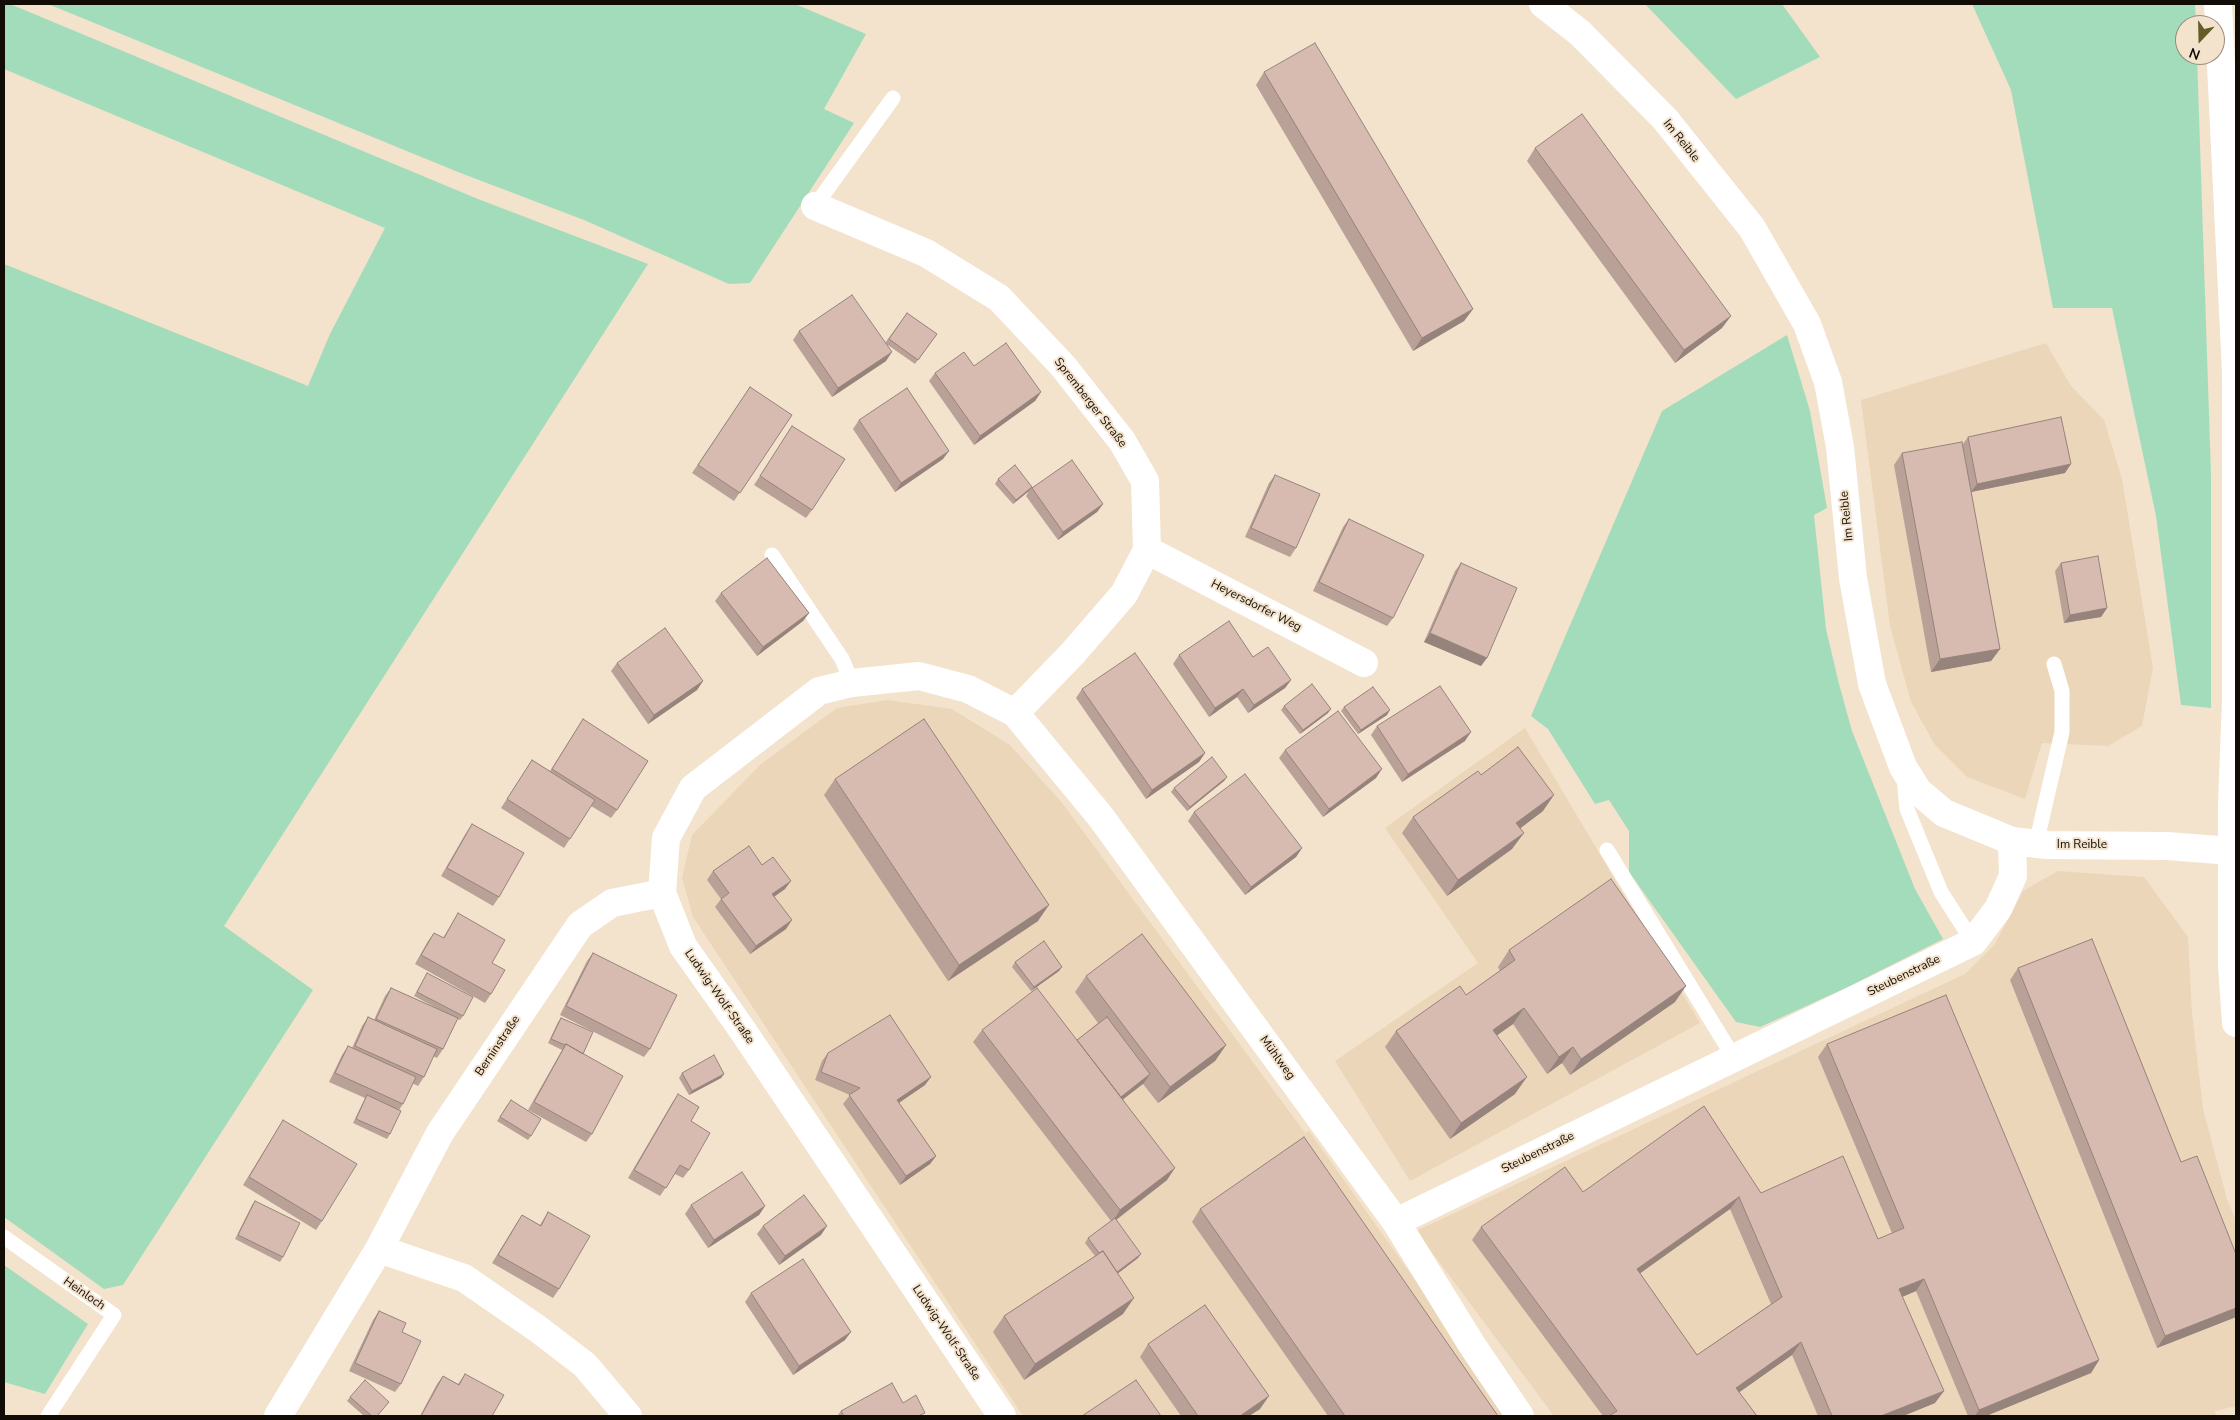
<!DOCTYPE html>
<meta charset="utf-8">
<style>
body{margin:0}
#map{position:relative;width:2240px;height:1420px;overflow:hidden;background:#f3e2cc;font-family:"Nunito Sans",sans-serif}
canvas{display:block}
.frame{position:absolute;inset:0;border:5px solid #110c05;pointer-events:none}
.north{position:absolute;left:2175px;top:15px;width:50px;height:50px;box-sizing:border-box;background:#f3e2cc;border:1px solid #998c7c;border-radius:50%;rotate:201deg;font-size:14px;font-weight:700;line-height:20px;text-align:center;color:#110c05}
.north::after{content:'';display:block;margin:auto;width:18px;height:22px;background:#645c29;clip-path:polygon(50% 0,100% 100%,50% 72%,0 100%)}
</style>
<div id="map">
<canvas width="2240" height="1420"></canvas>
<div class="frame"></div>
<div class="north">N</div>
</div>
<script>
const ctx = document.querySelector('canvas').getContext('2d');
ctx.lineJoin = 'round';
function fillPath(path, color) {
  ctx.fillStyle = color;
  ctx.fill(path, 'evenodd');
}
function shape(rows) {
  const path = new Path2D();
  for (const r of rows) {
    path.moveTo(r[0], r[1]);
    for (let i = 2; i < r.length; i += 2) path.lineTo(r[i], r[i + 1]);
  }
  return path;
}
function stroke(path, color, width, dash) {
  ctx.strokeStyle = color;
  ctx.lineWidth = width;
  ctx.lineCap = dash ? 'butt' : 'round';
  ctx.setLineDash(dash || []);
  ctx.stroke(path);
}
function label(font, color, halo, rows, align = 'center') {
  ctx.font = font + ' "Nunito Sans",sans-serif';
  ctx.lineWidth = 4;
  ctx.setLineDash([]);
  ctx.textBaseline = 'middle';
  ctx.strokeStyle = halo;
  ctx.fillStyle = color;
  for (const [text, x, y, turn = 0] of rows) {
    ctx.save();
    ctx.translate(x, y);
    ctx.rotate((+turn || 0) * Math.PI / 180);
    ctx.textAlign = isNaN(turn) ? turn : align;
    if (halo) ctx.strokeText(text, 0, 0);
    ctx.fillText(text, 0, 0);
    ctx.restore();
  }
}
const built = shape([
 [2046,343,2071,386,2104,420,2122,479,2153,668,2142,726,2108,746,2042,743,2025,799,1967,777,1935,745,1911,702,1890,626,1861,400],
 [887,700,952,709,1010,745,1063,804,1305,1133,1309,1131,1465,1350,1506,1416,1023,1416,693,917,682,878,692,835,761,764,837,708],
 [1525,728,1700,1023,1410,1181,1335,1061,1478,963,1385,828],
 [2058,871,2144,877,2188,937,2192,1013,2203,1109,2227,1199,2236,1221,2236,1406,2215,1411,2216,1416,1554,1416,1416,1231,1965,974,1995,944,2023,891]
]);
const green = shape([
 [4,4,10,4,478,199,648,264,224,926,313,990,123,1285,104,1289,4,1217,4,264,308,386,330,334,385,228,4,69],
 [48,4,795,4,866,34,824,109,854,123,750,283,729,284,584,220,458,172],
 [1645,4,1782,4,1820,57,1736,99],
 [1972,4,2195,4,2196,25,2185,25,2185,55,2197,55,2211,474,2211,708,2181,705,2156,516,2112,308,2053,308,2011,90],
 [1787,335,1810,411,1827,508,1814,515,1826,629,1839,684,1852,731,1915,889,1943,939,1848,987,1760,1027,1736,1022,1629,872,1629,831,1609,800,1595,804,1548,729,1531,716,1662,411],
 [4,1265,88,1324,45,1394,4,1382]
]);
const service = shape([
 [815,206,893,98],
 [772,555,842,659,852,683],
 [1904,778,1907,809,1941,892,1973,942],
 [2036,844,2062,732,2062,691,2054,664],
 [1607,850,1734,1058],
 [4,1237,114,1315,48,1416]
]);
const minor = shape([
 [1543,4,1580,33,1665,119,1752,228,1807,324,1828,382,1840,447,1853,578,1872,684,1903,767,1918,791,1944,813,2012,841,2047,845,2167,846,2232,851],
 [2218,4,2236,372,2236,700,2232,803,2232,966,2236,1023],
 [815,206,926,253,999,298,1063,366,1122,441,1145,481,1147,550,1124,594,1073,653,1015,713],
 [1147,550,1364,663],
 [1396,1222,1973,942,1998,909,2013,876,2012,841],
 [379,1249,464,1278,538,1329,585,1365,628,1416],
 [278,1416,379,1249,440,1133,580,925,612,903,662,893],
 [1002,1416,741,1028,683,946,662,893,666,838,693,788,819,691,852,683,919,676,968,689,1015,713,1100,816,1396,1222,1472,1345,1520,1416]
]);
const wall = shape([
 [1264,72,1473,309,1464,321,1413,351,1256,85],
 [1535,148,1722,328,1675,363,1527,161],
 [907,313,937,334,915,364,885,343],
 [799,331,886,361,832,397,793,340],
 [974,366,1041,392,1035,401,974,445,929,381,935,373],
 [750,387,792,415,734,501,692,473],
 [859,420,943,459,895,492,853,429],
 [792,426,812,510,806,518,754,485],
 [1968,437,2065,473,1971,492,2000,649,1991,661,1931,672,1894,465,1902,453,1963,444],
 [1275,475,1296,548,1290,557,1245,537,1269,483],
 [998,479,1032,487,1103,504,1097,512,1058,540,1026,496,1029,491,1013,504,995,484],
 [1349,519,1393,618,1387,626,1313,591,1343,527],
 [1461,563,1481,666,1424,642,1455,571],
 [2061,563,2107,608,2101,617,2064,623,2055,571],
 [721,593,809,613,803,621,757,656,715,601],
 [1179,655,1253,657,1291,680,1285,688,1248,713,1237,697,1209,717,1173,664],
 [617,663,703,681,697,690,648,724,611,671],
 [1082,689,1205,753,1199,762,1146,799,1076,698],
 [1284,706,1328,713,1300,734,1281,710],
 [1344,707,1387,715,1358,734,1341,711],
 [583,719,617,810,611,818,591,806,564,848,501,808,532,760,550,771],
 [1377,726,1465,741,1402,782,1371,735],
 [1285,750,1376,778,1323,817,1279,758],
 [1481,775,1543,811,1520,828,1512,849,1447,896,1402,833,1413,817],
 [1227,777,1224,781,1187,811,1171,792,1174,788],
 [835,779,1038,921,948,981,824,795],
 [1194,812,1302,848,1296,857,1245,895,1188,821],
 [472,824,499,897,493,906,441,876,466,833],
 [762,865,785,889,774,897,786,929,750,954,715,907,721,899,707,880,713,871],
 [458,913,492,963,491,994,485,1003,415,964,428,941,434,933,443,938],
 [1509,950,1675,1002,1570,1075,1562,1063,1547,1074,1513,1024,1497,1035,1515,1094,1450,1139,1385,1047,1396,1031,1466,995,1500,971,1498,967],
 [593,953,650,1049,644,1057,560,1015,587,961],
 [1015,962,1059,971,1031,991,1012,967],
 [2018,968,2181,1162,2236,1254,2236,1317,2157,1348,2010,980],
 [427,973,463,1016,460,1020,457,1019,443,1049,437,1058,433,1056,424,1077,418,1086,412,1083,403,1104,399,1110,390,1134,387,1139,353,1123,365,1098,329,1082,342,1055,348,1046,352,1048,362,1026,368,1017,374,1020,385,996,391,988,440,1010,414,996],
 [1086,976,1226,1045,1215,1061,1158,1103,1143,1084,1123,1099,1167,1180,1116,1220,1138,1258,1118,1273,1123,1314,1024,1380,993,1332,1004,1316,1095,1256,1085,1243,1088,1238,1111,1221,973,1042,982,1030,1077,1040,1098,1023,1075,992],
 [561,1018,583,1054,592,1134,586,1142,528,1110,562,1050,548,1043,558,1022],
 [1827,1044,2099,1360,2091,1373,1986,1416,1968,1416,1916,1291,1902,1297,1935,1403,1903,1416,1818,1416,1792,1355,1739,1392,1757,1416,1603,1416,1472,1240,1481,1227,1761,1193,1878,1239,1892,1233,1818,1057],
 [1730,1209,1771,1304,1697,1355,1640,1273],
 [828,1053,925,1085,899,1103,936,1156,930,1164,900,1185,843,1104,850,1095,815,1080,822,1061],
 [682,1073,724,1074,721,1078,689,1095,679,1078],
 [678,1094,691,1121,689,1170,683,1178,675,1174,660,1196,628,1178,672,1103],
 [508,1104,531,1136,528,1140,497,1121],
 [283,1120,322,1221,316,1230,243,1185],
 [255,1201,283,1257,280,1262,235,1239,252,1205],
 [691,1205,765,1206,759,1215,708,1248,685,1214],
 [1200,1209,1498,1416,1328,1416,1192,1222],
 [548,1212,559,1289,553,1298,492,1263,516,1224,522,1215,540,1225],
 [763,1226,821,1235,779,1265,757,1234],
 [751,1293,845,1340,793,1375,745,1302],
 [379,1311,402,1332,401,1384,395,1392,349,1371,373,1320],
 [1148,1344,1260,1409,1249,1416,1181,1416,1140,1357],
 [465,1374,492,1416,420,1416,437,1384,443,1376,458,1384],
 [350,1397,389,1402,377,1416,364,1416,347,1401],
 [903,1403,923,1416,837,1416,841,1411]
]);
const shadedWall = shape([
 [1473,309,1464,321,1413,351,1422,338],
 [1731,316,1722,328,1675,363,1684,350],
 [892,352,886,361,832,397,838,388],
 [1041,392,1035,401,974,445,980,436],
 [949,451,943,459,895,492,901,483],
 [2071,464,2065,473,1971,492,1977,484],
 [1032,487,1029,491,1013,504,1016,500],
 [1103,504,1097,512,1058,540,1063,532],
 [2107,608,2101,617,2064,623,2070,615],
 [809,613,803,621,757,656,763,647],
 [1430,633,1487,658,1481,666,1424,642],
 [2000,649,1991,661,1931,672,1940,659],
 [1291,680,1285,688,1248,713,1254,705],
 [703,681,697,690,648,724,654,715],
 [1243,689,1237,697,1209,717,1215,708],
 [1331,709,1328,713,1300,734,1303,730],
 [1390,710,1387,715,1358,734,1361,730],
 [1471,732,1465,741,1402,782,1408,774],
 [1205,753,1199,762,1146,799,1152,790],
 [1382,769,1376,778,1323,817,1329,809],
 [1227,777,1224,781,1187,811,1190,807],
 [1554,795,1543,811,1505,840,1516,823],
 [1524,833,1512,849,1447,896,1458,880],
 [1302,848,1296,857,1245,895,1251,887],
 [791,881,785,889,766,902,772,894],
 [1049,905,1038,921,948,981,959,965],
 [792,920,786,929,750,954,756,946],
 [1062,967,1059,971,1031,991,1034,987],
 [1686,986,1675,1002,1570,1075,1581,1059],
 [1524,1008,1513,1024,1482,1046,1493,1030],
 [1226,1045,1215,1061,1158,1103,1170,1087],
 [1573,1047,1562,1063,1547,1074,1559,1057],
 [724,1074,721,1078,689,1095,692,1091],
 [1150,1074,1144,1083,1112,1108,1118,1099],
 [931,1077,925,1085,891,1108,897,1100],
 [1527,1077,1515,1094,1450,1139,1461,1123],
 [936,1156,930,1164,900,1185,906,1176],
 [1175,1168,1167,1180,1112,1223,1120,1210],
 [1739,1197,1730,1209,1628,1282,1637,1269],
 [765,1206,759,1215,708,1248,714,1240],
 [827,1226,821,1235,779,1265,785,1256],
 [1141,1254,1138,1258,1112,1278,1115,1274],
 [1924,1279,1916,1291,1890,1302,1899,1289],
 [1134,1298,1123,1314,1024,1380,1035,1364],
 [2236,1308,2236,1317,2157,1348,2165,1336],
 [851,1332,845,1340,793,1375,799,1366],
 [1801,1342,1792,1355,1727,1401,1736,1388],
 [2099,1360,2091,1373,1986,1416,1975,1416,1979,1410],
 [1944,1391,1935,1403,1903,1416,1881,1416],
 [1269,1396,1260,1409,1249,1416,1240,1416]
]);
const building = shape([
 [1315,43,1473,309,1422,338,1264,72,1315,43],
 [1582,114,1731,316,1684,350,1535,148,1582,114],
 [852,295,892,352,838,388,799,331,852,295],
 [907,313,937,334,918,360,889,339,907,313],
 [1006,343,1041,392,980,436,935,373,964,352,974,366,1006,343],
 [750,387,792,415,740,493,698,465,750,387],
 [907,388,949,451,901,483,859,420,907,388],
 [2061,417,2071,464,1977,484,1968,437,2061,417],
 [792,426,845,459,812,510,760,476,792,426],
 [1962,442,2000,649,1940,659,1902,453,1962,442],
 [1072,460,1103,504,1063,532,1032,488,1072,460],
 [1015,465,1032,487,1016,500,998,479,1015,465],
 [1275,475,1320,494,1296,548,1251,528,1275,475],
 [1349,519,1424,555,1393,618,1319,582,1349,519],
 [2098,556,2107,608,2070,615,2061,563,2098,556],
 [767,558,809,613,763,647,721,593,767,558],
 [1461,563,1517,588,1487,658,1430,633,1461,563],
 [1229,621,1253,657,1268,647,1291,680,1254,705,1243,689,1215,708,1179,655,1229,621],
 [665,628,703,681,654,715,617,663,665,628],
 [1135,653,1205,753,1152,790,1082,689,1135,653],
 [1312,684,1331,709,1303,730,1284,706,1312,684],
 [1440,686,1471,732,1408,774,1377,726,1440,686],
 [1373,687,1390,710,1361,730,1344,707,1373,687],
 [1338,711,1382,769,1329,809,1285,750,1338,711],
 [583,719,648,761,617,810,552,769,583,719],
 [924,719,1049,905,959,965,835,779,924,719],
 [1518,747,1554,795,1516,823,1524,833,1458,880,1413,817,1478,771,1481,775,1518,747],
 [1212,757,1227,777,1190,807,1174,788,1212,757],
 [532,760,595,800,570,839,507,799,532,760],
 [1245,774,1302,848,1251,887,1194,812,1245,774],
 [472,824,524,853,499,897,447,868,472,824],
 [749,846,762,865,773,857,791,881,772,894,792,920,756,946,721,899,729,893,713,871,749,846],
 [1611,879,1686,986,1581,1059,1573,1047,1559,1057,1524,1008,1493,1030,1527,1077,1461,1123,1396,1031,1460,986,1466,995,1515,960,1509,950,1611,879],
 [458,913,505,940,492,963,505,970,491,994,421,955,434,933,444,938,458,913],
 [1142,934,1226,1045,1170,1087,1086,976,1142,934],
 [2092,939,2181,1162,2197,1156,2236,1254,2236,1308,2165,1336,2018,968,2092,939],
 [1044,941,1062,967,1034,987,1015,962,1044,941],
 [593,953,677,995,650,1049,566,1006,593,953],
 [427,973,473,997,463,1016,417,992,427,973],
 [391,988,458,1018,443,1049,376,1019,391,988],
 [1037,988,1175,1168,1120,1210,982,1030,1037,988],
 [1946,995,2099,1360,1979,1410,1924,1279,1899,1289,1944,1391,1881,1416,1832,1416,1801,1342,1736,1388,1757,1416,1609,1416,1617,1411,1481,1227,1565,1167,1583,1192,1704,1106,1761,1193,1843,1156,1878,1239,1904,1228,1827,1044,1946,995],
 [1739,1197,1782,1297,1697,1355,1637,1269,1739,1197],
 [890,1015,931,1077,897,1100,936,1156,906,1176,849,1095,860,1088,821,1072,828,1053,890,1015],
 [368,1017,437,1049,424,1077,355,1046,368,1017],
 [1107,1017,1150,1074,1121,1097,1077,1040,1107,1017],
 [561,1018,593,1032,583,1054,566,1044,565,1045,551,1039,561,1018],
 [566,1044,623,1076,592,1134,534,1102,566,1044],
 [348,1046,416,1077,403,1104,335,1073,348,1046],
 [714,1055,724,1074,692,1091,682,1073,714,1055],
 [678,1094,699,1107,691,1121,710,1133,689,1170,680,1165,666,1188,634,1170,678,1094],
 [367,1095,401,1111,390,1134,356,1119,367,1095],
 [511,1100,541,1119,531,1136,500,1117,511,1100],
 [283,1120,357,1164,322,1221,249,1177,283,1120],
 [1304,1137,1498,1416,1345,1416,1200,1209,1304,1137],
 [742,1172,765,1206,714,1240,691,1205,742,1172],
 [804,1195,827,1226,785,1256,763,1226,804,1195],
 [255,1201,300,1223,283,1257,238,1235,255,1201],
 [548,1212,590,1236,559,1289,498,1255,522,1215,541,1226,548,1212],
 [1115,1218,1141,1254,1117,1272,1103,1251,1099,1253,1088,1238,1115,1218],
 [1103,1251,1134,1298,1035,1364,1004,1316,1103,1251],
 [803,1259,851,1332,799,1366,751,1293,803,1259],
 [1205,1305,1269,1396,1240,1416,1198,1416,1148,1344,1205,1305],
 [379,1311,406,1323,402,1332,421,1341,401,1384,355,1363,379,1311],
 [465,1374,504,1395,492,1416,421,1416,443,1376,459,1385,465,1374],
 [365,1380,389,1402,377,1416,372,1416,350,1397,365,1380],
 [1136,1380,1161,1416,1082,1416,1136,1380],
 [892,1383,903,1403,916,1395,925,1413,918,1416,844,1416,841,1411,892,1383]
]);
const streetNames = [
 ["Im Reible",1681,141,51],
 ["Spremberger Straße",1090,403,52],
 ["Im Reible",1847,516,-96],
 ["Heyersdorfer Weg",1256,606,27],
 ["Im Reible",2082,845],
 ["Steubenstraße",1904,976,-26],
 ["Ludwig-Wolf-Straße",719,997,55],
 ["Berninstraße",498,1046,-56],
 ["Mühlweg",1277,1058,54],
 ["Steubenstraße",1538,1153,-26],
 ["Heinloch",84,1294,35],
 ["Ludwig-Wolf-Straße",946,1333,56]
];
fillPath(built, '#ecd6b9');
fillPath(green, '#a3dcba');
stroke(service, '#fff', 15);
stroke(minor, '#fff', 28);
fillPath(wall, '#b9a198');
fillPath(shadedWall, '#96837c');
fillPath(building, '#d7bbb1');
stroke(building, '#96837c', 1);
label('12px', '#110c05', '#f3e2cc', streetNames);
</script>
